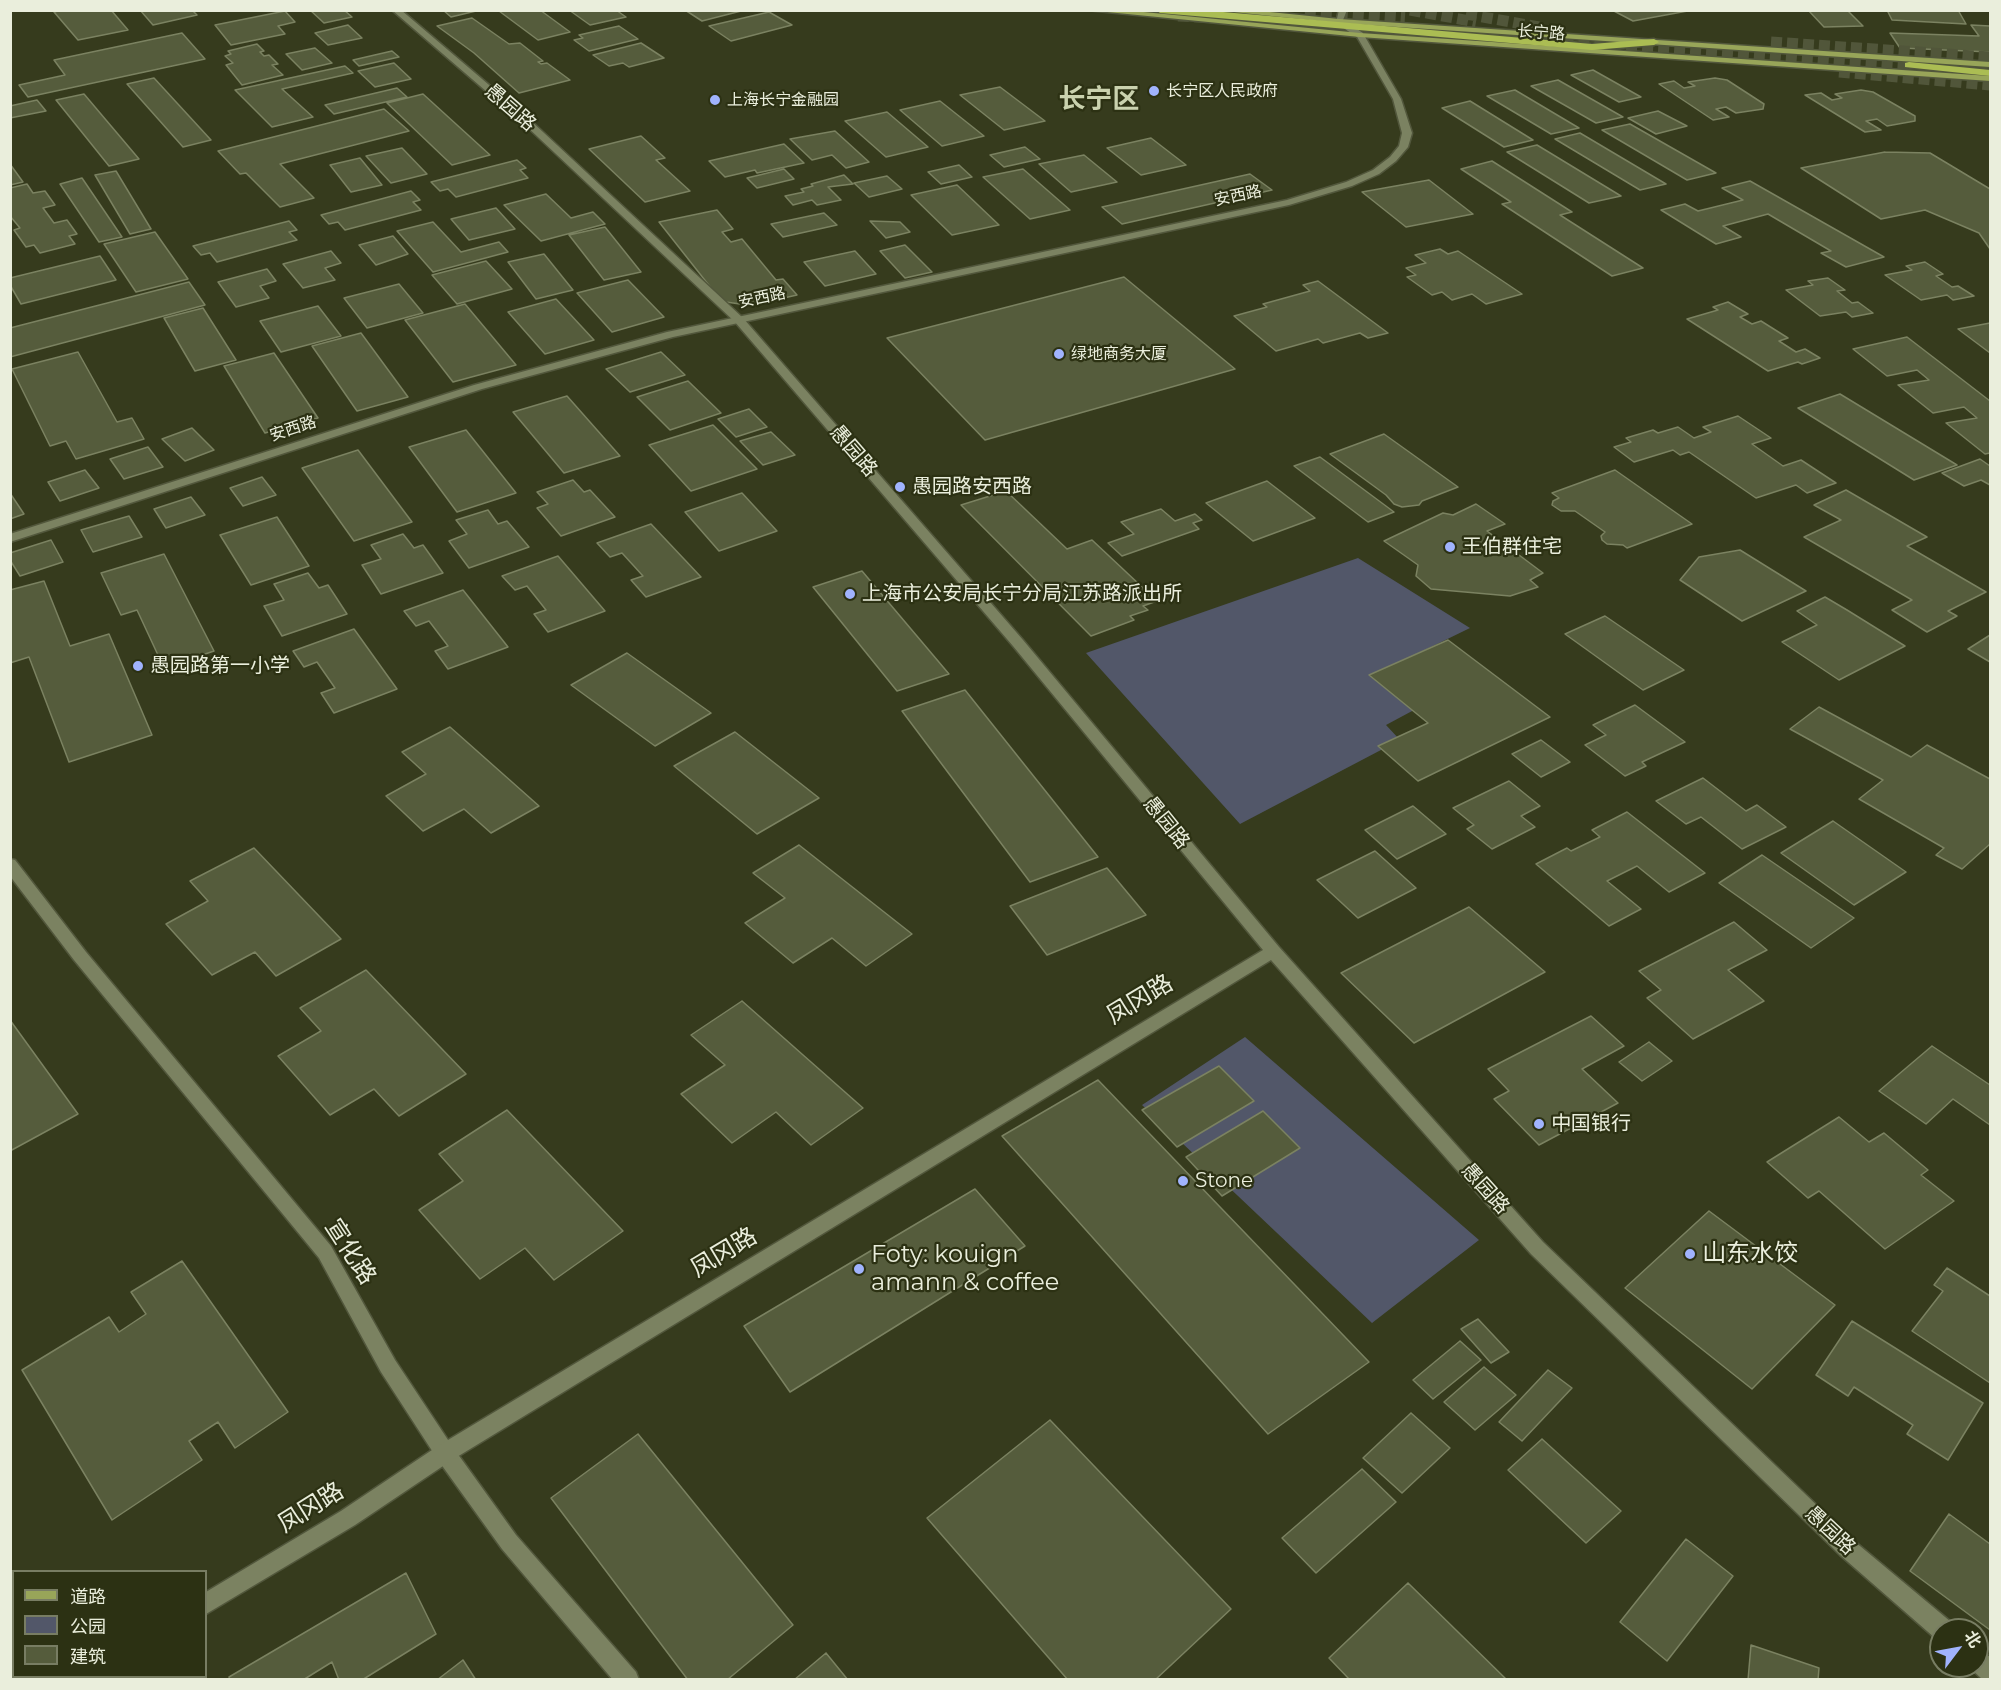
<!DOCTYPE html>
<meta charset="utf-8">
<style>
body{margin:0}
#map{position:relative;width:2001px;height:1690px;overflow:hidden;background:#363b1d;font-family:Montserrat,"Noto Sans SC",sans-serif}
canvas{display:block}
.frame{position:absolute;inset:0;border:12px solid #eaeedc;pointer-events:none}
.legend{position:absolute;left:12px;top:1570px;width:195px;height:108px;box-sizing:border-box;background:#2c3113;border:2px solid #787d63;margin:0;padding:8px 10px;list-style:none;font-size:18px;color:#eaeedc}
.legend li{display:flex;align-items:center;gap:12px;height:30px}
.legend b{width:30px;border:2px solid #787d63}
.north{position:absolute;left:1929px;top:1618px;width:60px;height:60px;box-sizing:border-box;background:#2c3113;border:2px solid #787d63;border-radius:50%;rotate:58deg;font-size:16px;font-weight:700;line-height:24px;text-align:center;color:#eaeedc}
.north::after{content:'';display:block;margin:auto;width:21px;height:27px;background:#a0b3fd;clip-path:polygon(50% 0,100% 100%,50% 72%,0 100%)}
</style>
<div id="map">
<canvas width="2001" height="1690"></canvas>
<div class="frame"></div>
<ul class="legend">
<li><b style="height:8px;background:#98a559"></b>道路</li>
<li><b style="height:16px;background:#525769"></b>公园</li>
<li><b style="height:16px;background:#555c3c"></b>建筑</li>
</ul>
<div class="north">北</div>
</div>
<script>
const ctx = document.querySelector('canvas').getContext('2d');
ctx.lineJoin = 'round';
function fillPath(path, color) {
  ctx.fillStyle = color;
  ctx.fill(path, 'evenodd');
}
function shape(rows) {
  const path = new Path2D();
  for (const r of rows) {
    path.moveTo(r[0], r[1]);
    for (let i = 2; i < r.length; i += 2) path.lineTo(r[i], r[i + 1]);
  }
  return path;
}
function stroke(path, color, width, dash) {
  ctx.strokeStyle = color;
  ctx.lineWidth = width;
  ctx.lineCap = dash ? 'butt' : 'round';
  ctx.setLineDash(dash || []);
  ctx.stroke(path);
}
function label(font, color, halo, rows, align = 'center') {
  ctx.font = font + ' Montserrat,"Noto Sans SC",sans-serif';
  ctx.lineWidth = 4.5;
  ctx.setLineDash([]);
  ctx.textBaseline = 'middle';
  ctx.strokeStyle = halo;
  ctx.fillStyle = color;
  for (const [text, x, y, turn = 0] of rows) {
    ctx.save();
    ctx.translate(x, y);
    ctx.rotate((+turn || 0) * Math.PI / 180);
    ctx.textAlign = isNaN(turn) ? turn : align;
    if (halo) ctx.strokeText(text, 0, 0);
    ctx.fillText(text, 0, 0);
    ctx.restore();
  }
}
const green = shape([
 [1358,558,1470,628,1390,667,1427,703,1386,725,1400,740,1240,824,1086,653],
 [1245,1037,1479,1240,1372,1323,1142,1105]
]);
const building = shape([
 [62,10,111,10,128,30,78,40,54,12,62,10],
 [140,10,192,10,197,15,153,25,140,10],
 [310,10,344,10,352,17,324,23,310,10],
 [443,10,476,10,476,11,451,17,443,10],
 [540,10,570,32,538,40,499,11,540,10],
 [569,10,616,10,626,17,590,25,569,10],
 [685,10,745,10,702,21,685,10],
 [1612,10,1693,10,1633,21,1612,10],
 [1808,10,1847,10,1863,26,1824,27,1808,10],
 [1887,10,1958,10,1966,24,1892,20,1887,10],
 [285,11,295,22,278,26,285,34,231,45,215,25,285,11],
 [769,12,792,25,731,41,709,26,769,12],
 [472,18,509,44,520,43,543,61,538,62,541,64,547,63,570,80,519,93,474,53,437,26,472,18],
 [348,25,362,38,328,45,315,33,348,25],
 [1971,25,1990,26,1990,52,1900,48,1890,33,1979,36,1971,25],
 [619,26,638,39,589,51,574,40,583,38,579,35,619,26],
 [182,33,205,59,28,97,19,85,65,75,54,60,182,33],
 [641,43,664,58,629,67,623,63,609,66,593,55,641,43],
 [257,44,264,51,260,52,264,56,269,55,278,64,272,65,283,75,242,85,226,65,233,63,225,56,231,54,228,51,257,44],
 [315,48,332,63,302,70,286,54,315,48],
 [392,51,399,57,359,66,353,60,392,51],
 [394,63,411,79,375,87,358,71,394,63],
 [345,66,353,73,282,89,313,117,272,127,235,90,345,66],
 [1593,70,1641,97,1619,102,1571,75,1593,70],
 [154,78,211,140,183,147,127,84,154,78],
 [1715,78,1727,80,1764,104,1763,109,1736,113,1726,107,1716,109,1729,117,1713,120,1659,84,1674,81,1684,88,1695,86,1688,82,1715,78],
 [1558,80,1623,117,1596,123,1531,86,1558,80],
 [1000,87,1045,121,1004,130,960,95,1000,87],
 [397,88,407,97,334,114,325,105,397,88],
 [1515,90,1579,128,1551,134,1487,96,1515,90],
 [1861,90,1873,92,1915,116,1915,121,1887,126,1877,119,1866,121,1881,130,1865,132,1805,95,1821,93,1832,100,1842,98,1835,94,1861,90],
 [84,94,139,159,109,166,56,100,84,94],
 [423,94,490,155,452,165,387,103,423,94],
 [37,100,46,111,10,118,10,106,37,100],
 [940,101,984,136,942,146,900,110,940,101],
 [1470,101,1533,140,1504,147,1442,108,1470,101],
 [384,109,409,131,280,164,314,198,280,207,246,173,240,174,218,151,384,109],
 [1658,111,1687,126,1656,134,1628,118,1658,111],
 [887,112,928,147,886,157,845,121,887,112],
 [1630,124,1716,173,1687,180,1602,130,1630,124],
 [835,131,869,162,846,168,832,155,812,160,790,139,835,131],
 [1580,133,1666,184,1640,190,1555,139,1580,133],
 [641,136,665,158,656,160,690,191,645,202,589,149,641,136],
 [1151,138,1186,165,1141,175,1107,148,1151,138],
 [784,144,804,163,757,173,755,170,725,177,709,161,784,144],
 [1537,145,1621,196,1589,203,1507,152,1537,145],
 [1025,147,1040,159,1004,167,990,155,1025,147],
 [402,148,427,174,391,183,366,156,402,148],
 [1885,152,1930,153,1990,189,1990,249,1979,233,1925,210,1881,219,1801,168,1885,152],
 [1084,155,1117,182,1071,192,1039,164,1084,155],
 [360,158,382,185,351,192,330,165,360,158],
 [517,160,526,168,520,170,528,178,456,197,448,189,440,191,431,182,517,160],
 [1492,161,1572,212,1560,215,1643,268,1612,276,1502,204,1511,202,1461,169,1492,161],
 [10,164,23,182,10,185,10,164],
 [959,165,972,177,941,184,928,172,959,165],
 [784,169,794,179,757,188,747,178,784,169],
 [1023,169,1070,210,1030,219,983,177,1023,169],
 [116,171,151,229,130,234,95,175,116,171],
 [1250,174,1272,190,1122,224,1102,207,1250,174],
 [844,175,853,184,828,187,841,200,817,205,812,200,793,205,785,196,804,192,801,189,813,186,811,184,844,175],
 [887,176,902,189,869,197,854,183,887,176],
 [82,178,122,237,99,242,60,184,82,178],
 [1429,180,1473,214,1406,227,1362,192,1429,180],
 [1750,181,1884,257,1846,267,1821,253,1831,251,1768,214,1723,226,1741,237,1716,244,1661,210,1685,204,1698,211,1743,200,1722,188,1750,181],
 [27,184,33,193,45,191,55,205,43,208,54,223,67,220,77,234,69,236,75,244,40,253,34,245,26,247,14,230,20,228,10,216,10,188,27,184],
 [957,185,999,225,952,235,911,195,957,185],
 [411,191,420,200,413,202,421,210,345,230,338,222,329,224,321,215,411,191],
 [546,194,571,218,593,212,605,224,541,241,504,205,546,194],
 [496,208,515,229,469,240,451,219,496,208],
 [717,210,733,229,722,232,731,242,742,239,776,280,783,279,797,295,775,300,772,297,758,303,747,305,726,302,715,293,659,222,717,210],
 [824,213,837,225,783,237,771,224,824,213],
 [289,221,297,230,289,232,297,240,217,262,210,253,201,255,193,246,289,221],
 [870,221,900,222,910,232,886,238,870,221],
 [433,222,461,252,499,242,508,252,433,272,397,231,433,222],
 [605,227,641,272,604,280,569,235,605,227],
 [155,232,188,279,136,292,104,244,155,232],
 [393,236,408,254,376,265,359,245,393,236],
 [905,245,932,272,905,278,880,251,905,245],
 [1440,249,1448,254,1458,251,1522,294,1486,304,1472,294,1452,300,1442,292,1432,295,1407,277,1416,275,1406,268,1426,263,1415,255,1440,249],
 [331,251,341,263,325,268,335,280,303,288,283,264,331,251],
 [855,251,876,274,825,286,804,262,855,251],
 [544,254,573,290,536,299,508,262,544,254],
 [100,256,116,280,21,304,10,285,10,278,100,256],
 [486,261,512,289,457,304,432,275,486,261],
 [1925,262,1943,274,1936,276,1952,287,1958,286,1974,296,1953,300,1947,295,1921,300,1885,275,1912,270,1906,266,1925,262],
 [267,269,276,281,260,286,269,298,236,307,218,282,267,269],
 [1124,277,1235,369,985,440,887,338,1124,277],
 [1828,278,1845,290,1837,291,1852,303,1858,302,1873,313,1852,317,1846,312,1820,316,1786,290,1813,285,1808,281,1828,278],
 [628,280,664,317,612,332,577,293,628,280],
 [1318,281,1388,333,1368,338,1360,333,1323,343,1318,339,1276,351,1234,316,1267,307,1263,304,1310,291,1303,285,1318,281],
 [189,282,205,305,10,357,10,328,189,282],
 [399,284,423,313,367,328,344,298,399,284],
 [556,299,594,340,545,354,508,312,556,299],
 [1728,302,1748,314,1740,317,1752,324,1761,321,1788,338,1779,341,1796,352,1805,349,1820,358,1802,364,1798,362,1768,371,1687,319,1718,310,1713,307,1728,302],
 [465,304,516,365,453,382,405,320,465,304],
 [318,306,341,336,281,352,260,321,318,306],
 [203,308,236,360,195,371,164,318,203,308],
 [1990,323,1990,353,1958,329,1990,323],
 [361,333,408,397,357,411,312,346,361,333],
 [1907,337,1990,401,1990,453,1985,454,1946,423,1977,418,1964,407,1933,413,1898,385,1929,380,1917,370,1887,376,1853,349,1907,337],
 [78,352,117,422,132,418,144,439,76,459,66,441,50,446,12,369,78,352],
 [661,352,685,375,630,392,606,369,661,352],
 [274,353,318,418,265,433,224,366,274,353],
 [688,381,721,413,670,430,637,397,688,381],
 [1840,394,1957,465,1914,480,1798,408,1840,394],
 [567,396,620,456,564,473,513,412,567,396],
 [749,409,767,427,736,437,718,419,749,409],
 [1738,416,1771,438,1752,444,1783,466,1801,460,1836,483,1807,493,1796,485,1756,498,1689,452,1680,455,1673,450,1634,462,1614,447,1631,442,1626,438,1653,430,1658,433,1678,427,1694,438,1711,432,1703,427,1738,416],
 [713,425,757,469,691,491,649,445,713,425],
 [192,428,214,450,185,461,162,439,192,428],
 [466,430,516,493,457,512,409,447,466,430],
 [771,432,795,455,763,465,740,441,771,432],
 [1384,434,1458,487,1422,501,1419,505,1402,507,1394,504,1386,495,1330,454,1384,434],
 [148,447,163,467,124,479,110,459,148,447],
 [358,450,412,522,354,541,302,468,358,450],
 [1320,457,1394,512,1368,522,1294,466,1320,457],
 [1980,459,1990,466,1990,485,1981,480,1964,486,1942,473,1980,459],
 [85,470,99,488,60,501,48,482,85,470],
 [1615,470,1692,524,1627,548,1623,545,1607,544,1602,540,1601,536,1605,532,1575,511,1561,511,1552,505,1553,501,1559,498,1552,493,1615,470],
 [262,477,276,495,243,506,230,488,262,477],
 [573,480,584,492,590,490,615,517,561,536,537,508,548,504,537,492,573,480],
 [1267,481,1315,518,1253,541,1206,503,1267,481],
 [1846,490,1927,537,1907,546,1986,592,1948,611,1957,616,1927,632,1892,610,1912,600,1804,537,1841,520,1814,505,1846,490],
 [1006,491,1067,549,1092,540,1157,601,1143,606,1148,610,1130,616,1134,620,1091,636,961,505,1006,491],
 [10,493,24,514,10,519,10,493],
 [742,493,777,531,719,551,685,512,742,493],
 [191,497,205,515,166,528,154,509,191,497],
 [1476,504,1505,524,1487,531,1543,573,1530,580,1538,587,1510,596,1431,589,1416,576,1418,565,1384,541,1443,513,1453,515,1476,504],
 [1161,509,1175,521,1195,514,1202,520,1193,523,1199,529,1122,556,1108,543,1134,534,1121,522,1161,509],
 [488,510,498,524,507,521,529,547,469,568,449,541,467,534,456,520,488,510],
 [129,516,142,537,93,552,81,530,129,516],
 [277,517,309,566,251,585,220,535,277,517],
 [651,524,701,577,646,597,631,580,643,576,622,553,610,557,597,543,651,524],
 [403,534,414,548,423,545,443,573,381,594,362,565,381,559,371,545,403,534],
 [51,540,63,562,20,576,10,560,10,553,51,540],
 [1740,550,1806,591,1742,621,1680,580,1699,557,1740,550],
 [164,554,214,651,164,668,137,610,121,615,101,573,164,554],
 [558,556,605,611,548,632,534,614,546,610,527,586,515,590,502,576,558,556],
 [862,571,949,674,897,691,813,587,862,571],
 [308,573,319,588,328,585,347,614,282,636,264,606,284,600,274,584,308,573],
 [44,581,70,646,109,634,152,735,69,762,29,657,10,663,10,590,44,581],
 [463,590,508,647,448,669,435,651,448,646,429,621,416,626,404,611,463,590],
 [1825,597,1847,610,1905,646,1839,680,1782,642,1817,625,1797,611,1825,597],
 [1605,616,1684,670,1643,690,1565,634,1605,616],
 [354,629,397,689,334,713,321,693,335,688,317,662,304,667,293,651,354,629],
 [1990,635,1990,662,1968,649,1990,635],
 [1448,640,1550,717,1418,781,1378,746,1428,723,1369,675,1448,640],
 [627,653,711,713,655,746,571,685,627,653],
 [965,690,1098,857,1030,882,902,711,965,690],
 [1635,705,1685,742,1642,762,1646,766,1625,776,1585,745,1606,735,1593,725,1635,705],
 [1819,707,1911,757,1927,745,1990,779,1990,844,1962,869,1936,855,1944,848,1859,799,1883,780,1790,729,1819,707],
 [450,727,539,806,491,833,464,809,423,831,386,796,426,774,402,752,450,727],
 [735,732,819,798,757,834,674,766,735,732],
 [1541,740,1570,762,1541,777,1512,754,1541,740],
 [1703,778,1746,811,1757,805,1786,827,1742,849,1701,817,1686,824,1656,801,1703,778],
 [1509,781,1540,806,1521,816,1535,827,1492,849,1467,829,1474,825,1453,808,1509,781],
 [1413,806,1446,834,1397,859,1365,830,1413,806],
 [1627,812,1705,873,1669,892,1637,866,1607,881,1641,909,1609,926,1536,864,1567,848,1571,851,1600,837,1592,830,1627,812],
 [1833,821,1906,872,1854,905,1781,853,1833,821],
 [799,845,912,934,866,966,832,938,793,963,745,923,785,898,753,873,799,845],
 [254,848,341,939,276,976,255,952,212,975,166,924,208,901,190,881,254,848],
 [1375,851,1416,888,1358,918,1317,880,1375,851],
 [1762,855,1854,918,1811,948,1719,883,1762,855],
 [1107,868,1146,915,1047,955,1010,906,1107,868],
 [1469,907,1545,972,1414,1043,1341,973,1469,907],
 [1734,922,1767,950,1728,970,1764,1001,1693,1039,1647,998,1661,990,1639,971,1734,922],
 [366,970,466,1074,399,1116,374,1089,330,1115,278,1056,321,1031,300,1008,366,970],
 [742,1001,863,1108,811,1145,776,1112,732,1143,681,1094,725,1065,691,1035,742,1001],
 [1591,1016,1624,1046,1582,1069,1618,1103,1539,1145,1494,1099,1509,1091,1488,1069,1591,1016],
 [10,1020,78,1114,10,1151,10,1020],
 [1649,1042,1672,1061,1642,1081,1619,1062,1649,1042],
 [1932,1046,1990,1085,1990,1125,1953,1099,1926,1124,1879,1091,1932,1046],
 [1219,1066,1254,1101,1177,1147,1142,1110,1219,1066],
 [1098,1080,1369,1362,1268,1434,1002,1136,1098,1080],
 [507,1110,623,1231,554,1280,525,1248,480,1279,419,1210,463,1181,439,1154,507,1110],
 [1263,1111,1300,1148,1222,1196,1186,1157,1263,1111],
 [1839,1117,1869,1142,1884,1133,1928,1170,1921,1175,1954,1201,1885,1249,1819,1191,1808,1198,1767,1162,1839,1117],
 [975,1189,1025,1246,790,1392,744,1326,975,1189],
 [1709,1211,1835,1305,1752,1389,1625,1288,1709,1211],
 [182,1261,288,1412,235,1448,218,1422,189,1441,202,1460,112,1520,22,1370,109,1317,119,1332,146,1314,131,1292,182,1261],
 [1947,1268,1990,1296,1990,1383,1912,1331,1943,1291,1934,1285,1947,1268],
 [1478,1319,1509,1352,1491,1363,1461,1329,1478,1319],
 [1852,1321,1983,1403,1948,1460,1907,1434,1913,1425,1854,1387,1848,1396,1816,1375,1852,1321],
 [1460,1341,1481,1360,1433,1399,1413,1380,1460,1341],
 [1484,1367,1516,1395,1475,1430,1444,1402,1484,1367],
 [1548,1370,1572,1388,1522,1441,1499,1422,1548,1370],
 [1411,1413,1450,1448,1402,1493,1363,1458,1411,1413],
 [1050,1420,1231,1609,1155,1680,1068,1680,927,1518,1050,1420],
 [638,1434,793,1625,727,1680,688,1680,551,1498,638,1434],
 [1542,1439,1621,1511,1586,1543,1508,1470,1542,1439],
 [1362,1469,1396,1502,1316,1573,1282,1538,1362,1469],
 [1949,1514,1990,1544,1990,1630,1910,1571,1949,1514],
 [1686,1539,1733,1576,1667,1661,1620,1622,1686,1539],
 [406,1573,436,1634,362,1680,339,1680,332,1662,303,1680,230,1680,229,1677,406,1573],
 [1408,1583,1507,1680,1350,1680,1329,1658,1408,1583],
 [1751,1645,1819,1668,1818,1680,1748,1680,1751,1645],
 [826,1653,848,1680,794,1680,826,1653],
 [463,1660,476,1680,437,1680,463,1660]
]);
const highwayTunnel = shape([
 [1305,10,1405,17],
 [1410,10,1476,22],
 [1466,14,1539,27],
 [1178,16,1255,20],
 [1387,27,1909,65],
 [1771,42,1990,57],
 [1839,72,1990,85]
]);
const street = shape([
 [1357,33,1364,35,1401,99,1412,133,1408,147,1396,161,1379,174,1352,186,1289,205,673,337,482,389,10,542,10,534,474,385,667,332,1287,200,1346,182,1373,170,1390,157,1399,146,1402,133,1393,99,1356,35,1357,33],
 [10,859,15,860,86,952,331,1246,395,1360,452,1446,516,1535,636,1672,639,1680,613,1680,502,1549,438,1460,381,1372,319,1258,74,960,10,876,10,859]
]);
const secondary = shape([
 [392,10,401,10,529,119,743,318,1023,640,1279,947,1543,1242,1854,1541,1951,1622,1954,1630,1941,1630,1941,1640,1935,1638,1840,1555,1531,1254,1271,960,452,1460,355,1525,206,1614,206,1592,341,1511,438,1446,1263,950,1013,646,735,322,523,123,392,10],
 [1339,10,1347,10,1343,20,1363,33,1363,37,1357,37,1336,23,1339,10],
 [1977,1648,1990,1657,1990,1680,1982,1679,1969,1667,1977,1666,1977,1648],
 [71,1676,97,1676,95,1680,70,1680,71,1676]
]);
const primary = shape([
 [1087,10,1123,10,1360,33,1990,76,1990,81,1360,37,1087,10],
 [1214,10,1250,10,1339,19,1990,62,1990,67,1339,23,1214,10]
]);
const highway = shape([
 [1156,10,1200,10,1592,44,1654,39,1659,42,1654,45,1592,50,1160,13,1156,10],
 [1909,62,1990,70,1990,76,1905,67,1905,63,1909,62]
]);
const markers = [
 [1154,91,6,"#a0b3fd"],
 [715,100,6,"#a0b3fd"],
 [1059,354,6,"#a0b3fd"],
 [900,487,6,"#a0b3fd"],
 [1450,547,6,"#a0b3fd"],
 [850,594,6,"#a0b3fd"],
 [138,666,6,"#a0b3fd"],
 [1539,1124,6,"#a0b3fd"],
 [1183,1181,6,"#a0b3fd"],
 [1690,1254,6,"#a0b3fd"],
 [859,1269,6,"#a0b3fd"]
];
const farStreetnames = [
 ["长宁路",1541,33,4],
 ["安西路",1238,196,-12],
 ["安西路",762,298,-12],
 ["安西路",293,429,-18]
];
const farPoinames = [
 ["长宁区人民政府",1166,91],
 ["上海长宁金融园",727,100],
 ["绿地商务大厦",1071,354]
];
const streetNames = [
 ["愚园路",510,108,41],
 ["愚园路",853,451,49],
 ["愚园路",1166,823,51],
 ["愚园路",1485,1189,48],
 ["愚园路",1830,1531,43]
];
const poiNames = [
 ["愚园路安西路",912,487],
 ["王伯群住宅",1462,547],
 ["上海市公安局长宁分局江苏路派出所",862,594],
 ["愚园路第一小学",150,666],
 ["中国银行",1551,1124],
 ["Stone",1195,1181]
];
const nearStreetnames = [
 ["凤冈路",1140,1000,-31],
 ["宣化路",350,1252,57],
 ["凤冈路",724,1253,-31],
 ["凤冈路",311,1508,-32]
];
const nearPoinames = [
 ["山东水饺",1702,1254],
 ["Foty: kouign",871,1255],
 ["amann & coffee",871,1283]
];
const farTownnames = [
 ["长宁区",1099,100]
];
fillPath(green, '#525769');
fillPath(building, '#555c3c');
stroke(building, '#7b8261', 1.5);
stroke(highwayTunnel, '#51563a', 11, [11, 5]);
stroke(street, '#52573c', 3);
stroke(secondary, '#52573c', 3);
stroke(primary, '#52573c', 3);
stroke(highway, '#52573c', 3);
fillPath(street, '#7b8261');
fillPath(secondary, '#7b8261');
fillPath(primary, '#98a559');
fillPath(highway, '#abbd53');
for (const [x, y, r, color] of markers) {
  const dot = new Path2D();
  dot.arc(x, y, r, 0, 2 * Math.PI);
  ctx.fillStyle = color;
  ctx.fill(dot);
  stroke(dot, '#2c3113', 2);
}
label('16px', '#eaeedc', '#2c3113', farStreetnames);
label('16px', '#eaeedc', '#2c3113', farPoinames, 'left');
label('20px', '#eaeedc', '#2c3113', streetNames);
label('20px', '#eaeedc', '#2c3113', poiNames, 'left');
label('24px', '#eaeedc', '#2c3113', nearStreetnames);
label('24px', '#eaeedc', '#2c3113', nearPoinames, 'left');
label('bold 27px', '#cad2ae', '#2c3113', farTownnames);
</script>
